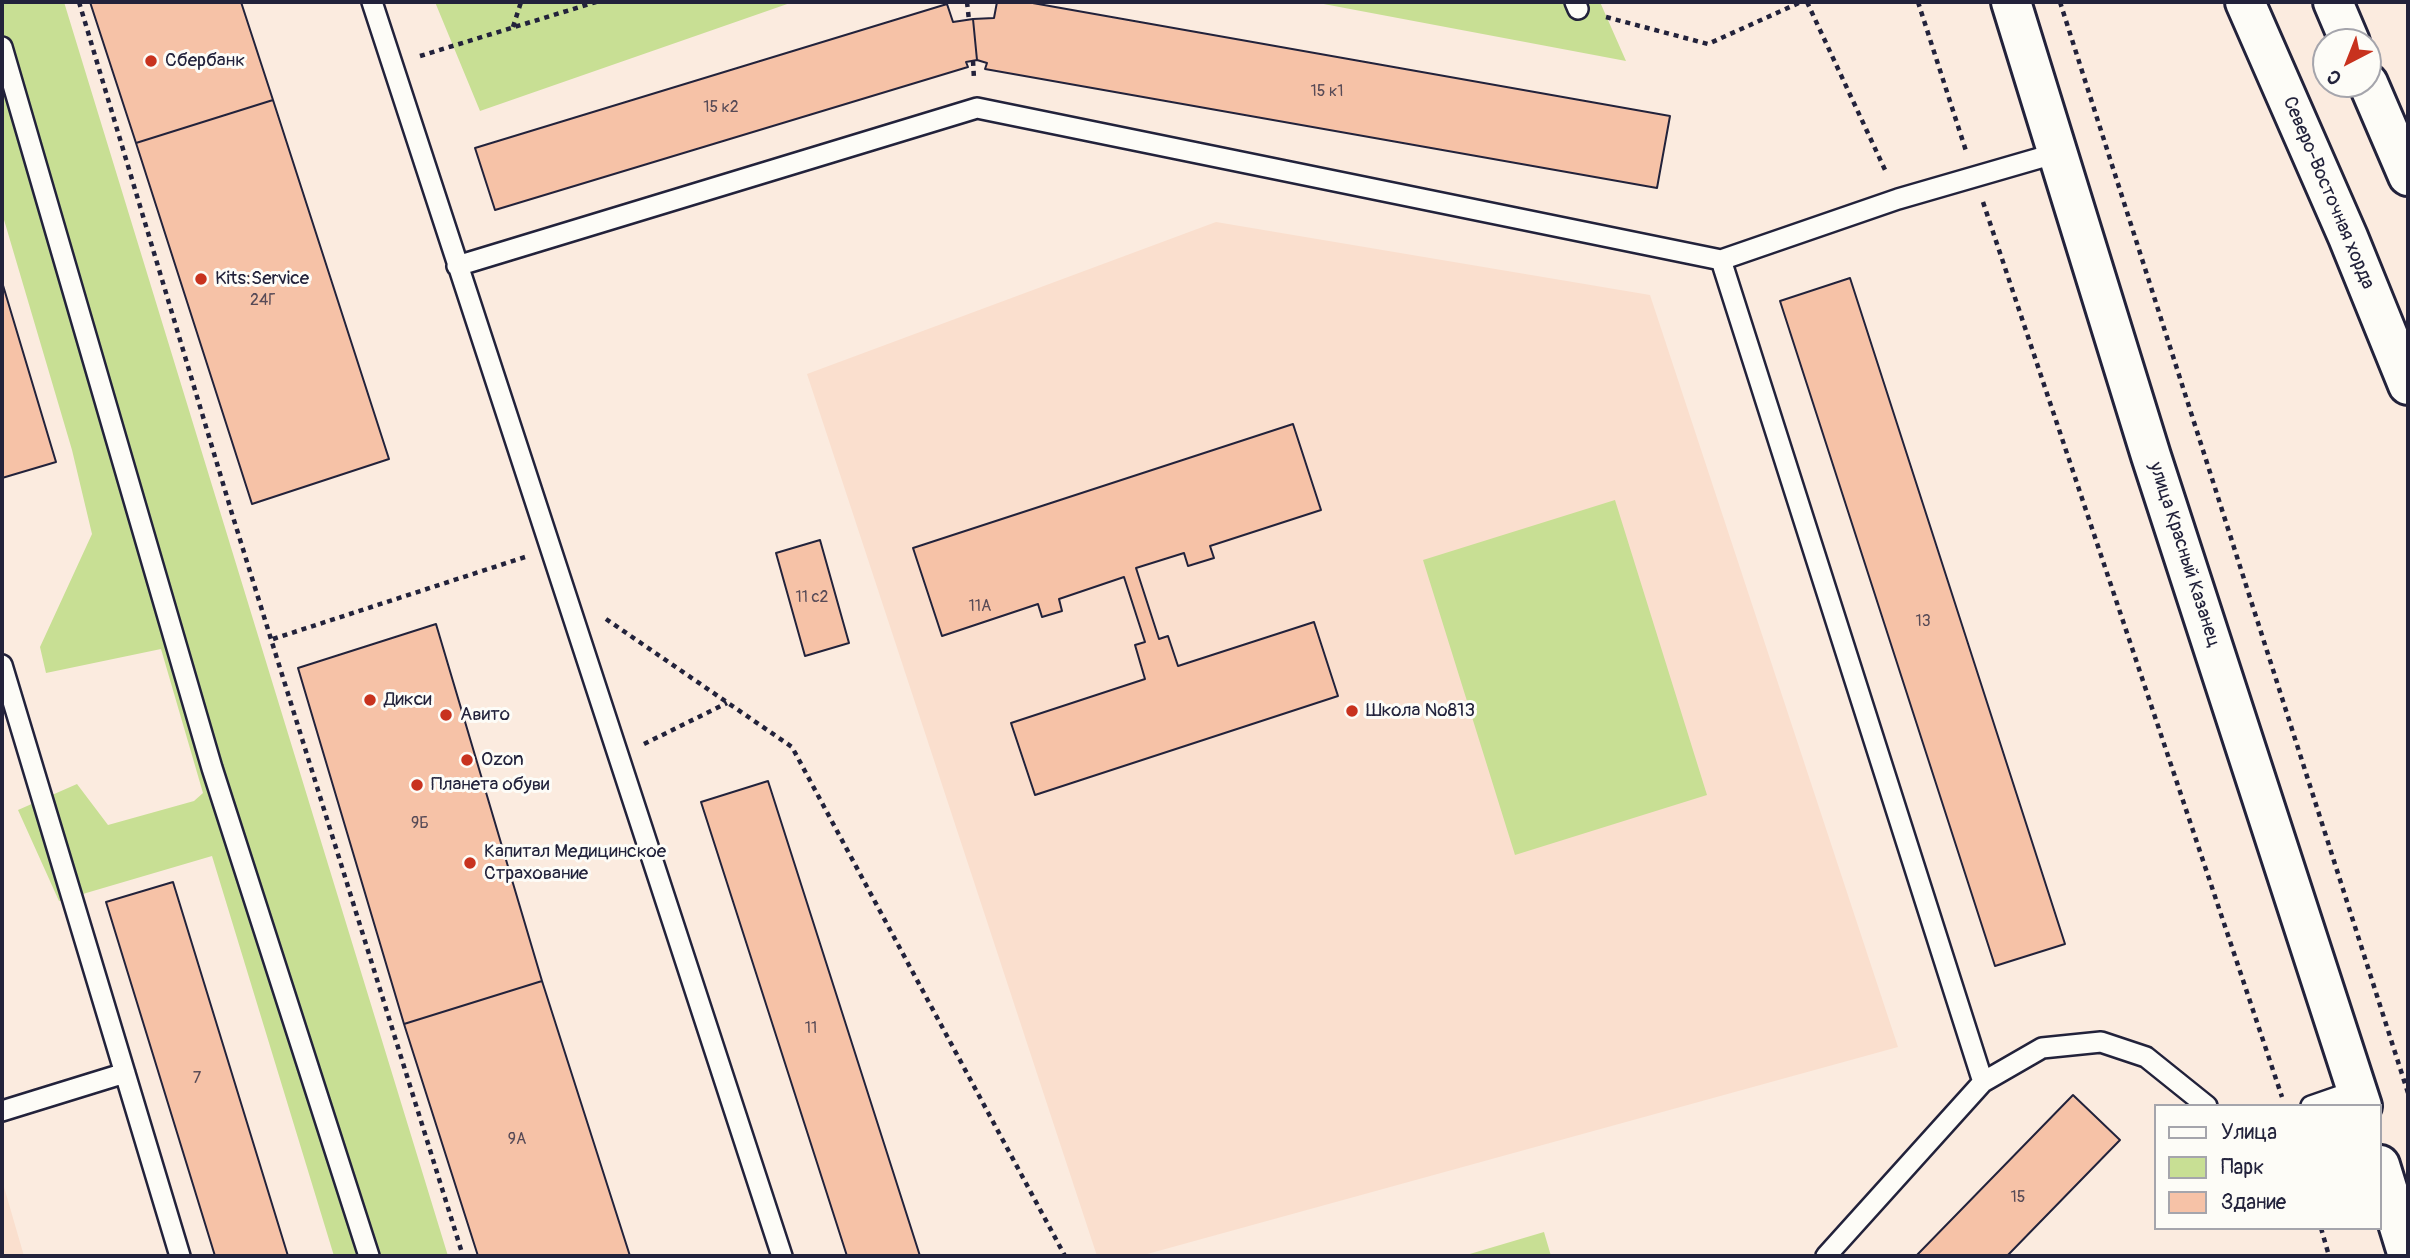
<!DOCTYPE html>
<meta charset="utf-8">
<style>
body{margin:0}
#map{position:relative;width:2410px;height:1258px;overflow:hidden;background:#fbebdf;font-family:Pangolin,sans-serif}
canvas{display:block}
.frame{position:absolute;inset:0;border:4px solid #22223b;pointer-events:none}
.legend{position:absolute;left:2154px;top:1104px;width:228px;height:126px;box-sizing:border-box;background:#fdfcf7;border:2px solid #a5a5ac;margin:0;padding:9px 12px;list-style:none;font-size:21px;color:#22223b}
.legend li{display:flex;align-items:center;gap:14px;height:35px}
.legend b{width:35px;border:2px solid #a5a5ac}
.north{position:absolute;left:2312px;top:28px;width:70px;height:70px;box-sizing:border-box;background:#fdfcf7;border:2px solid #a5a5ac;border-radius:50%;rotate:222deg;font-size:19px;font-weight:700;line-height:28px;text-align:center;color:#22223b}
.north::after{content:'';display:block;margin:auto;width:24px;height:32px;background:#c8321e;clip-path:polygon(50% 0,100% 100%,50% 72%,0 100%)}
</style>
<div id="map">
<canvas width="2410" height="1258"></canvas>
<div class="frame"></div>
<ul class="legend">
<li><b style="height:9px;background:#fdfcf7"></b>Улица</li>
<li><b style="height:19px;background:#c8df94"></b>Парк</li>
<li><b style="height:19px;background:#f6c2a7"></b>Здание</li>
</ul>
<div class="north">С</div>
</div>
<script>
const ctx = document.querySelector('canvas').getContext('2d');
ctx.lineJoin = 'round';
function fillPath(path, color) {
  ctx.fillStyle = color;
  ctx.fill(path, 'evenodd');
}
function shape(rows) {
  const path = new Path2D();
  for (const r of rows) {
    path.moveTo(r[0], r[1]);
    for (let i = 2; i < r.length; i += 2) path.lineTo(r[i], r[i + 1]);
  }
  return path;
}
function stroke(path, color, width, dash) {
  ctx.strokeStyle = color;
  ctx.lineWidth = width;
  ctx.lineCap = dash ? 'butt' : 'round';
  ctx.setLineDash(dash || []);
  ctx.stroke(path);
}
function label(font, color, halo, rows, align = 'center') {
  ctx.font = font + ' Pangolin,sans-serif';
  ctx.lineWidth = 6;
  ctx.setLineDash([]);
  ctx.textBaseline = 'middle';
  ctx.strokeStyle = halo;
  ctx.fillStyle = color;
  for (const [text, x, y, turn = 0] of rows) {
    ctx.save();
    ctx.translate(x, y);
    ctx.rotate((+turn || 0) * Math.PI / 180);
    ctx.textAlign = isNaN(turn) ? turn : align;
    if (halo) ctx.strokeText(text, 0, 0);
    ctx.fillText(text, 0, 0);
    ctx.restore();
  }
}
const built = shape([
 [1216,222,1650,295,1898,1047,1140,1256,1097,1256,807,374],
 [4,1187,24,1256,2,1256]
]);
const green = shape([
 [2,2,64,2,448,1256,334,1256,212,856,59,901,18,810,77,784,108,825,194,801,203,793,161,649,46,673,40,647,92,534,72,450,2,213],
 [435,2,793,2,480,111],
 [1313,2,1600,2,1626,61],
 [1615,500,1707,795,1515,855,1423,560],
 [1544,1232,1551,1256,1463,1256]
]);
const building = shape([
 [90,2,241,2,273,100,136,143,90,2],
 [997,2,1027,2,1670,116,1657,188,985,69,987,63,977,60,973,19,994,18,997,2],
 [947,4,953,22,973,19,977,60,966,62,968,67,495,210,475,148,947,4],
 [273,100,389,459,252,504,136,143,273,100],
 [1850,278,2065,944,1995,966,1780,301,1850,278],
 [2,282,56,462,2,478,2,282],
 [1293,424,1321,510,1210,546,1214,558,1188,566,1184,553,1136,568,1159,639,1168,636,1178,666,1314,622,1338,696,1035,795,1011,723,1145,679,1135,645,1145,642,1124,577,1059,599,1062,611,1042,617,1038,604,942,636,913,548,1293,424],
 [820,540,849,643,805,656,776,553,820,540],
 [436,624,542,981,404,1024,298,668,436,624],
 [768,781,920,1256,847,1256,701,802,768,781],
 [173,882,288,1256,215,1256,106,902,173,882],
 [542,981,630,1256,478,1256,404,1024,542,981],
 [2073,1095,2120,1140,2007,1256,1916,1256,2073,1095]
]);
const path = shape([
 [79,2,233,517,463,1256],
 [967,2,969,20],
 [1807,2,1886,172],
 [1918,2,1966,151],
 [2060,2,2408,1093],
 [1606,17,1708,44,1801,2],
 [513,27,521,2],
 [420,56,596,2],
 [973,61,974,79],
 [1983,202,2282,1097],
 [606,619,792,747,1065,1256],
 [273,639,525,557],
 [644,744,727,703],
 [2321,1228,2329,1256]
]);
const lane = shape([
 [372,2,782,1256],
 [1575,2,1578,9],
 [2,47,212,768,369,1256],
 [1721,260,1983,1082],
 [457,266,977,108,1721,260,1898,199,2057,153],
 [2,665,180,1256],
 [2311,1106,2357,1090],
 [2,1111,125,1073],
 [1826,1256,1983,1082,2042,1048,2101,1042,2146,1057,2207,1106]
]);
const street = shape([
 [2011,2,2151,456,2362,1106],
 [2380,1165,2408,1256]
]);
const primary = shape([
 [2245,2,2348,237,2408,385],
 [2333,2,2350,42],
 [2368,83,2408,176]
]);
const markers = [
 [151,61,7,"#c8321e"],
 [201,279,7,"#c8321e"],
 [370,700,7,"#c8321e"],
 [1352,711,7,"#c8321e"],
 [446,715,7,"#c8321e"],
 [467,760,7,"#c8321e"],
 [417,785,7,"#c8321e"],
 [470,863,7,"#c8321e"]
];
const numberNames = [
 ["15 к1",1327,92],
 ["15 к2",721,108],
 ["24Г",263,301],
 ["11 с2",812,598],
 ["11А",980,607],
 ["13",1923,622],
 ["9Б",420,824],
 ["11",811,1029],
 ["7",197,1079],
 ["9А",517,1140],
 ["15",2018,1198]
];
const poiNames = [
 ["Сбербанк",165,61],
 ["Kits:Service",215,279],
 ["Дикси",384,700],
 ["Школа №813",1366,711],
 ["Авито",460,715],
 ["Ozon",481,760],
 ["Планета обуви",431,785],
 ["Капитал Медицинское",484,852],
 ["Страхование",484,874]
];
const streetNames = [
 ["Северо-Восточная хорда",2328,193,67],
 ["улица Красный Казанец",2184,555,72]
];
fillPath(built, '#fadfce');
fillPath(green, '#c8df94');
fillPath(building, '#f6c2a7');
stroke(building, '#22223b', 2);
stroke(lane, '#22223b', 24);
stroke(street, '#22223b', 44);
stroke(primary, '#22223b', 44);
stroke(path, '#22223b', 4.5, [5, 5]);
stroke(lane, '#fdfcf7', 19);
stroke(street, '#fdfcf7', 38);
stroke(primary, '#fdfcf7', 38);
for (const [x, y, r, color] of markers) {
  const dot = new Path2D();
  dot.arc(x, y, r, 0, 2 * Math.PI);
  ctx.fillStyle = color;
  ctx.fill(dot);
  stroke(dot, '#fdfcf7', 2.5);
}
label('16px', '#574a56', null, numberNames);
label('19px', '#22223b', '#fdfcf7', poiNames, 'left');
label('19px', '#22223b', '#fdfcf7', streetNames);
</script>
